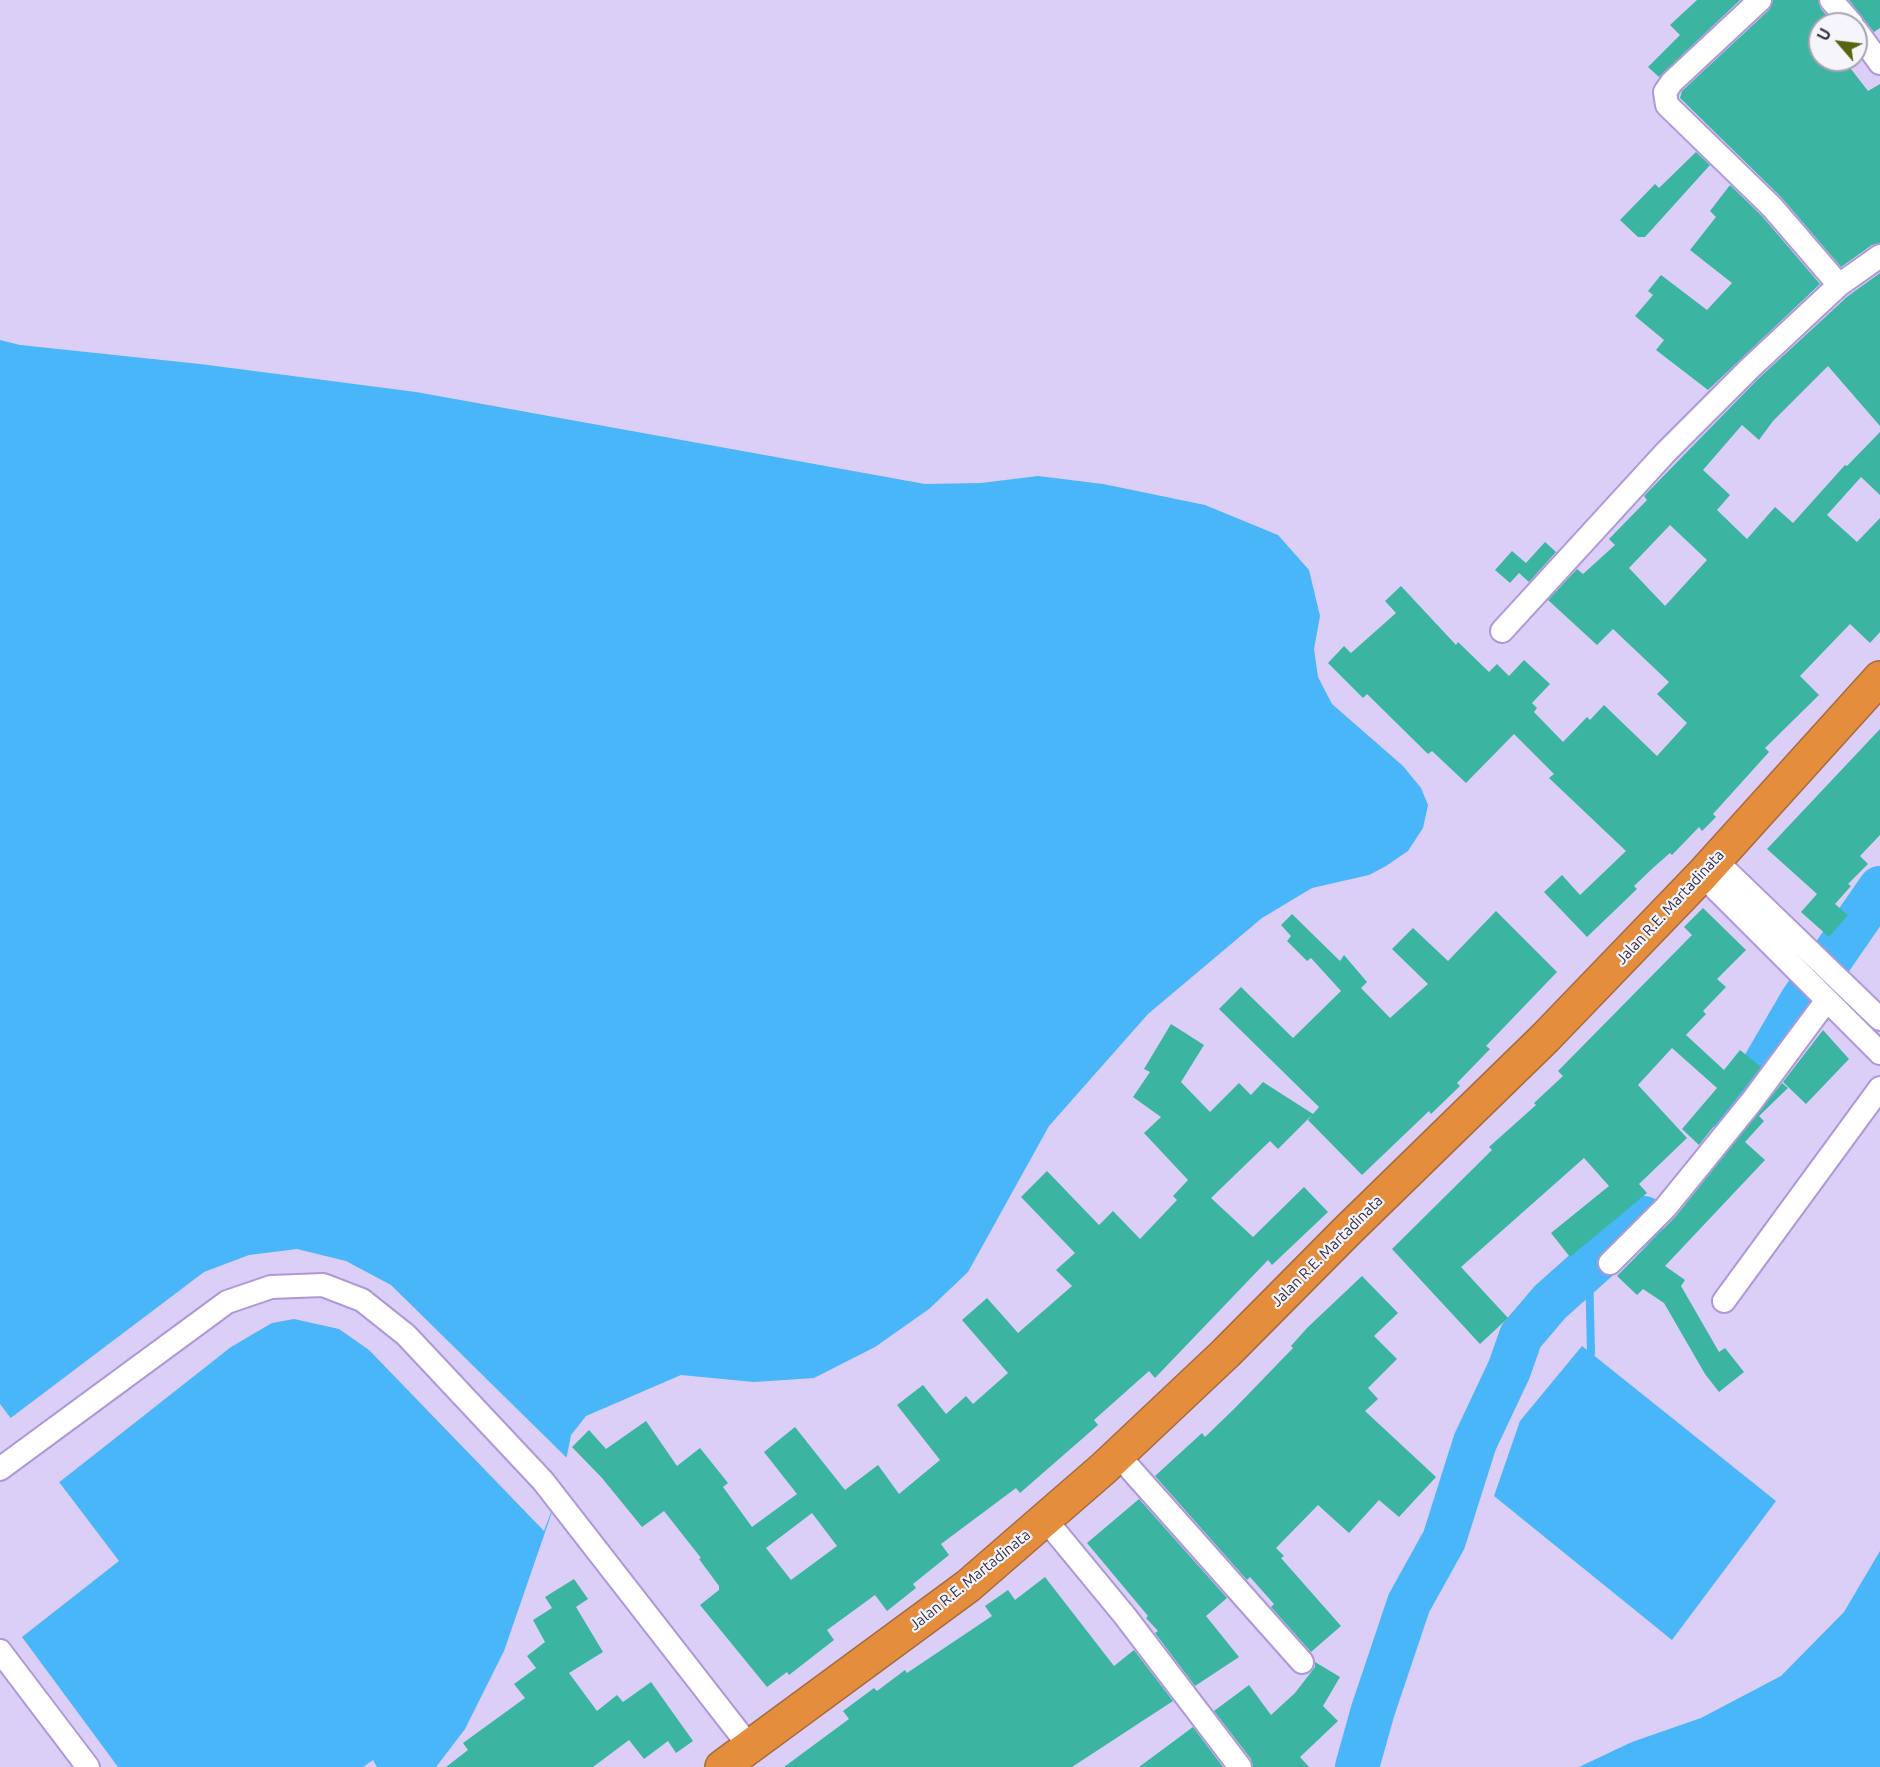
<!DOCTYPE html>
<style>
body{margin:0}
#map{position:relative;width:1880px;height:1767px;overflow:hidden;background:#dbcef7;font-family:Ubuntu,sans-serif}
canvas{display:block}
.north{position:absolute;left:1808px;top:12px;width:60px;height:60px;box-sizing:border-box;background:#f7f5fc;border:2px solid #a9a4b3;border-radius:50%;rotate:298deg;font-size:16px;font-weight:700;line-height:24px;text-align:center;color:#342b45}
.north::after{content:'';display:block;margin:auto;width:21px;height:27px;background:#57660e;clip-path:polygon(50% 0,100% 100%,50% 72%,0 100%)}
</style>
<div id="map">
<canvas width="1880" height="1767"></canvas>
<div class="north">U</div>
</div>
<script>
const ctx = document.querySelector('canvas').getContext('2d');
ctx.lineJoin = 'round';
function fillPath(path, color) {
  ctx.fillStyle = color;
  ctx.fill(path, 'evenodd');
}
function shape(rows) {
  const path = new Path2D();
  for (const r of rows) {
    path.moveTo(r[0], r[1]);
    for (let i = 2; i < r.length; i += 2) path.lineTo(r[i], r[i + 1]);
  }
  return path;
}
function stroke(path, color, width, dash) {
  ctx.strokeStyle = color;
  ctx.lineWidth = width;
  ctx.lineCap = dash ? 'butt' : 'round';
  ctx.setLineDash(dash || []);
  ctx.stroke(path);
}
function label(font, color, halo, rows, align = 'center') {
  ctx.font = font + ' Ubuntu,sans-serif';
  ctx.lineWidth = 4.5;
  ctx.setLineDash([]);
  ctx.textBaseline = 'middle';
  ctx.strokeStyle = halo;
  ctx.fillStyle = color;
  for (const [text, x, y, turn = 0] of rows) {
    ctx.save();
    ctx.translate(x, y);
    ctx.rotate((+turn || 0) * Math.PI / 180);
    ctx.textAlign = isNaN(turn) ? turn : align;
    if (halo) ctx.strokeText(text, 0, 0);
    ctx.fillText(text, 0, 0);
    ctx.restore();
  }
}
const water = shape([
 [0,340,20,345,200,364,416,392,925,484,981,483,1038,476,1103,484,1205,505,1278,535,1309,570,1320,616,1314,649,1318,677,1332,704,1403,766,1421,788,1428,805,1423,828,1408,851,1386,866,1369,875,1312,888,1262,918,1148,1014,1049,1126,968,1272,929,1309,875,1347,814,1378,754,1382,681,1375,586,1416,571,1435,561,1486,504,1651,465,1729,436,1767,377,1767,373,1760,363,1767,118,1767,22,1637,119,1561,0,1404],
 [1582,1346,1776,1501,1672,1640,1494,1496,1520,1421],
 [1880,1551,1880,1767,1579,1767,1632,1742,1701,1718,1781,1676,1844,1612]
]);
const pier = shape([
 [297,1249,346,1261,391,1285,568,1459,561,1486,544,1531,369,1350,339,1329,294,1319,272,1323,231,1347,57,1484,8,1420,204,1272,249,1255]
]);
const stream = shape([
 [1589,1268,1591,1353]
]);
const river = shape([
 [1732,1114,1748,1093,1801,1002,1880,888],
 [1357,1767,1373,1710,1409,1603,1444,1540,1475,1442,1509,1370,1521,1336,1550,1302,1644,1218]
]);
const building = shape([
 [1697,0,1740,0,1659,77,1648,67,1680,35,1670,25],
 [1773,0,1818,0,1821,9,1834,24,1820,24,1820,60,1844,60,1868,91,1880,84,1880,243,1872,245,1841,267,1781,197,1680,98,1682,91,1769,10],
 [1849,0,1880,0,1880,28,1874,32],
 [1696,152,1710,165,1645,237,1638,237,1620,220,1655,184,1659,188],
 [1730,185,1762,216,1820,284,1708,390,1656,350,1664,340,1635,316,1653,295,1648,291,1661,275,1707,310,1732,283,1690,250,1716,217,1710,211],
 [1880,273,1880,426,1828,366,1773,421,1759,440,1742,425,1703,470,1730,495,1717,510,1747,539,1775,507,1793,523,1845,465,1847,466,1880,432,1880,495,1861,477,1827,515,1857,542,1880,518,1880,632,1870,643,1850,624,1800,676,1819,695,1765,748,1769,752,1713,814,1716,817,1702,831,1699,827,1672,855,1670,853,1654,867,1634,886,1637,889,1587,937,1544,892,1562,875,1580,895,1626,851,1549,778,1554,774,1514,734,1466,783,1432,751,1428,754,1367,694,1363,698,1328,663,1344,646,1351,653,1396,613,1385,601,1401,586,1456,645,1458,642,1489,672,1497,664,1509,676,1524,660,1550,684,1532,703,1537,708,1534,712,1563,742,1587,717,1590,720,1604,705,1657,756,1687,723,1657,694,1669,682,1613,629,1597,645,1548,600,1577,569,1583,574,1615,545,1609,539,1647,500,1644,496,1758,379,1848,296],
 [1670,525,1707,560,1665,606,1629,568],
 [1545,542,1556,552,1529,582,1519,573,1510,583,1495,570,1512,551,1526,563],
 [1880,729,1880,835,1860,856,1868,864,1848,884,1851,886,1835,904,1848,915,1829,937,1801,912,1817,894,1767,849],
 [1703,908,1746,950,1717,979,1726,987,1703,1011,1706,1014,1686,1035,1724,1070,1740,1050,1761,1067,1699,1145,1682,1129,1717,1088,1672,1048,1638,1085,1687,1138,1639,1184,1647,1193,1570,1257,1551,1233,1609,1186,1584,1158,1461,1267,1508,1318,1480,1344,1392,1249,1492,1150,1489,1147,1536,1105,1534,1103,1563,1076,1558,1071,1692,935,1684,927],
 [1496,911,1557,972,1486,1046,1490,1049,1457,1083,1460,1086,1431,1114,1429,1111,1362,1175,1308,1120,1312,1115,1278,1149,1270,1141,1211,1198,1253,1237,1304,1187,1328,1212,1272,1265,1268,1260,1155,1378,1149,1371,1094,1420,1098,1425,1020,1493,1016,1488,941,1544,949,1555,913,1584,916,1588,887,1611,875,1595,827,1630,834,1640,789,1675,787,1672,767,1687,700,1605,719,1590,719,1586,699,1559,701,1558,664,1511,642,1527,602,1478,572,1447,589,1430,606,1449,646,1421,677,1466,700,1448,728,1483,723,1487,752,1527,797,1494,764,1452,795,1427,845,1490,878,1465,899,1494,940,1460,897,1405,923,1385,946,1414,966,1396,973,1404,1008,1373,962,1320,987,1298,1018,1333,1072,1286,1056,1270,1075,1253,1021,1197,1047,1171,1099,1225,1113,1211,1140,1239,1177,1200,1173,1196,1188,1180,1144,1133,1161,1117,1133,1097,1150,1072,1144,1069,1171,1024,1204,1045,1181,1082,1210,1112,1239,1083,1251,1095,1263,1082,1313,1114,1319,1107,1219,1009,1241,987,1293,1038,1341,991,1311,958,1307,961,1287,941,1291,936,1281,925,1292,914,1340,961,1344,955,1367,982,1361,988,1390,1018,1428,984,1392,949,1413,928,1448,961],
 [812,1513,837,1546,791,1580,766,1548],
 [1823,1030,1849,1059,1806,1104,1783,1082],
 [1782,1083,1788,1088,1759,1116,1764,1121,1745,1142,1765,1160,1665,1266,1685,1280,1681,1286,1719,1352,1725,1348,1744,1372,1719,1392,1705,1374,1664,1303,1643,1289,1637,1295,1617,1276,1676,1216],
 [1362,1276,1398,1313,1374,1336,1397,1359,1368,1388,1378,1399,1365,1411,1436,1477,1399,1517,1379,1500,1349,1533,1318,1505,1276,1548,1284,1556,1281,1558,1341,1626,1311,1652,1271,1607,1274,1604,1250,1577,1247,1580,1155,1476,1202,1433,1205,1437,1235,1408,1293,1348,1291,1346,1307,1328],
 [1139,1499,1227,1598,1206,1616,1239,1657,1195,1686,1155,1633,1158,1631,1146,1618,1148,1616,1087,1543],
 [1045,1577,1114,1666,1134,1650,1173,1701,1072,1767,784,1767,849,1719,843,1711,874,1688,877,1691,905,1670,907,1673,992,1616,985,1606,1008,1590,1015,1600],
 [574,1579,588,1599,576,1607,603,1652,569,1673,597,1711,617,1695,623,1702,651,1682,693,1741,676,1753,668,1741,644,1759,629,1740,593,1767,446,1767,468,1750,463,1743,525,1698,514,1684,536,1668,527,1656,545,1642,533,1620,552,1608,545,1597],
 [1315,1662,1340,1677,1323,1706,1338,1721,1300,1757,1309,1767,1253,1767,1251,1759,1214,1711,1249,1685,1271,1715,1295,1693,1315,1667],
 [1193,1727,1223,1767,1139,1767]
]);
const minor = shape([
 [1760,0,1672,82,1665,92,1667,105,1772,207,1839,285],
 [1831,0,1852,24],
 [1856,30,1880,63],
 [1502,631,1666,452,1749,369,1839,285,1880,256],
 [1715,860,1880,1019],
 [1702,875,1880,1053],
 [1610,1263,1666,1207,1752,1101,1827,1000],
 [1724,1301,1880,1088],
 [1118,1455,1302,1662],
 [0,1469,227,1302,271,1287,323,1285,362,1300,406,1335,543,1481,750,1747],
 [1045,1519,1125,1616,1240,1767],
 [0,1651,88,1767]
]);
const highway = shape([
 [722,1767,968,1586,1104,1468,1226,1353,1347,1231,1545,1038,1702,875,1880,678]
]);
const streetNames = [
 ["Jalan R.E. Martadinata",1670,907,-47],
 ["Jalan R.E. Martadinata",1327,1251,-45],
 ["Jalan R.E. Martadinata",970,1580,-39]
];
fillPath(water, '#48b6f9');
fillPath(pier, '#dbcef7');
stroke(stream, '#48b6f9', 8);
stroke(river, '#48b6f9', 44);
fillPath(building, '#3bb5a1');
stroke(minor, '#ae98d8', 26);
stroke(highway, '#a66b3f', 36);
stroke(minor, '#fff', 22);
stroke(highway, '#e48d3c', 33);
label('15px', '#342b45', '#f7f5fc', streetNames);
</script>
